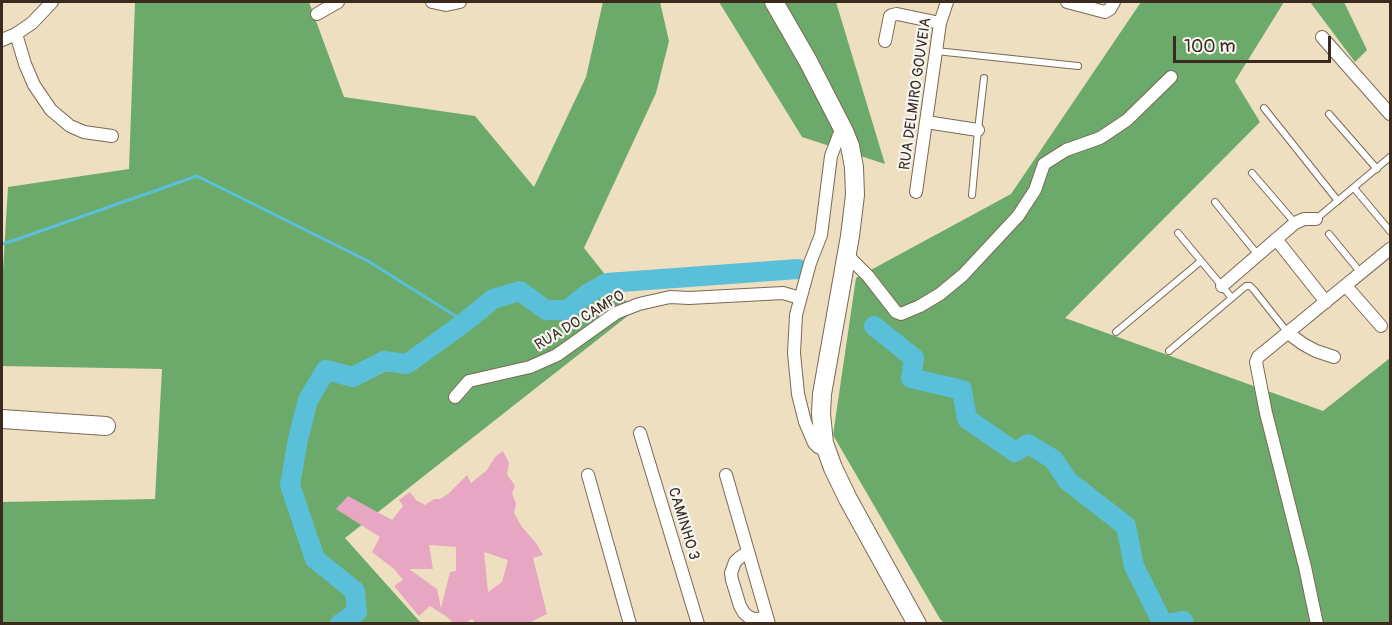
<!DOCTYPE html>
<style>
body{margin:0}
#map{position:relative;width:1392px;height:625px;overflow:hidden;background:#eedfc0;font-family:Pangolin,sans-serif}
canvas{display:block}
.frame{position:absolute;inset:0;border:3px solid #3b2a1e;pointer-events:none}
.scale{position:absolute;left:1173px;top:36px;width:158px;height:27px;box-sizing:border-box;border:3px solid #3b2a1e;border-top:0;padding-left:8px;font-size:18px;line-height:21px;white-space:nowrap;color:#3b2a1e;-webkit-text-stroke:4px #f6f6f2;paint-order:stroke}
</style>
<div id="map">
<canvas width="1392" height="625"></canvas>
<div class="frame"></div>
<div class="scale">100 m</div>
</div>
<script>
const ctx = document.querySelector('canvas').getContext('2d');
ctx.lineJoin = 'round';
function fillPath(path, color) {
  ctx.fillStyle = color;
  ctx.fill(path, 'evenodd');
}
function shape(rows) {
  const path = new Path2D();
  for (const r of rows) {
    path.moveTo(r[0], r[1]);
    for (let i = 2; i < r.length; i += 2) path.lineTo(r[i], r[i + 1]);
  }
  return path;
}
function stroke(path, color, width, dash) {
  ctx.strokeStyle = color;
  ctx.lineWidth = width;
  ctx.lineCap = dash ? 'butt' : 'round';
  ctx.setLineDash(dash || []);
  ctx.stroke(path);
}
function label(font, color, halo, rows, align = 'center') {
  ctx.font = font + ' Pangolin,sans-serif';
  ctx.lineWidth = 4.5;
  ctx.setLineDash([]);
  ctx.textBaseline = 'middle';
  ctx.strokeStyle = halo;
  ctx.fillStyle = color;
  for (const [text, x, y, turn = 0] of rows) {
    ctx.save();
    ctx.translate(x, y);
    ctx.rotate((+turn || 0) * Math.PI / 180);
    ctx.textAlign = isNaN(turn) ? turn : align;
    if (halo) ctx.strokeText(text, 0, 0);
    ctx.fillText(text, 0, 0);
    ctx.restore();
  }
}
const forest = shape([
 [135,2,309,2,344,97,475,116,534,187,586,77,603,2,660,2,669,41,656,93,584,248,634,311,345,538,421,623,2,623,2,502,155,499,162,369,2,366,2,286,8,187,129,169],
 [719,2,836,2,885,164,802,137],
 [1141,2,1284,2,1235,81,1260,122,1065,318,1323,411,1390,358,1390,623,944,623,940,619,833,435,856,278,1011,194],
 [1310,2,1344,2,1367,50,1355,62]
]);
const stream = shape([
 [2,244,15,240,197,176,368,261,465,322]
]);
const river = shape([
 [874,326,914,358,911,378,962,390,967,419,1015,452,1028,444,1053,459,1068,481,1126,526,1134,566,1163,624],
 [340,624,357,612,355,591,315,559,290,485,298,439,308,400,326,370,353,377,384,361,407,364,465,322,493,299,520,291,546,310,567,310,587,294,607,283,798,269],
 [1168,624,1183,621,1184,624]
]);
const building = shape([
 [503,451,509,463,507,474,515,486,512,493,516,504,514,513,522,527,536,543,543,555,533,558,547,614,527,624,476,624,472,619,464,624,454,624,447,617,430,606,419,616,394,586,403,580,394,569,372,552,380,537,336,509,348,496,392,520,403,506,399,500,410,492,416,500,425,505,434,499,440,499,448,494,467,475,471,483,487,470,495,457],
 [429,545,456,547,456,571,450,572,441,608,437,589,409,569,433,569],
 [484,552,508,560,502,582,488,592]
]);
const lane = shape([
 [936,51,1078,66],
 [1264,108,1338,201],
 [1329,114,1377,169],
 [1252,173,1295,223],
 [1354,188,1390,231],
 [972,195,978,130,984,78],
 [1215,202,1258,255],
 [1316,219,1390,157],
 [1178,233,1231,297],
 [1329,234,1356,267],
 [1116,332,1201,261],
 [1169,351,1246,286,1250,286,1254,290,1288,333]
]);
const street = shape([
 [432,2,446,5,460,2],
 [1067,2,1105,12,1110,9,1114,2],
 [317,14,338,2],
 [16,34,25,64,34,85,51,110,70,126,84,132,112,136],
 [1322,37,1390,114],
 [2,40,16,34,32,23,52,2],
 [885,41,890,16,892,15,897,14,940,23],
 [926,122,978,130],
 [916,192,940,23,947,2],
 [1276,239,1326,302],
 [847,255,868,276,896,312,901,314,920,306,940,294,963,275,1018,216,1035,190,1044,164,1066,150,1100,138,1127,120,1171,77],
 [1222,286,1295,223,1304,219,1316,219],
 [1346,286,1381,326],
 [1288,333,1303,344,1316,351,1334,357],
 [455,397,469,381,530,367,557,355,616,313,639,304,670,297,689,298,783,293,800,298],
 [640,433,698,624],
 [827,450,818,447,814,443,805,422,798,394,794,353,796,315,810,263,821,235,831,156,839,135,844,131],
 [588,475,630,624],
 [726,475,769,624],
 [748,552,739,558,735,562,731,573,732,580,740,606,744,613,749,617,754,619,767,618],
 [1317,624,1305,567,1266,413,1256,362,1258,357,1390,249]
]);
const secondary = shape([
 [774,2,808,61,844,131,850,146,854,167,855,195,850,236,822,394,821,414,824,443,833,468,848,499,917,624],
 [2,419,106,426]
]);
const streetNames = [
 ["RUA DELMIRO GOUVEIA",916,94,-82],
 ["RUA DO CAMPO",580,321,-31],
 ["CAMINHO 3",683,524,73]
];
fillPath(forest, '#6caa6b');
stroke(stream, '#5abfd8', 3);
stroke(river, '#5abfd8', 20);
fillPath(building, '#e7a7c3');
stroke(lane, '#7a6957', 8);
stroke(street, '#7a6957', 14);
stroke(secondary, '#7a6957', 20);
stroke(lane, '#fff', 6);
stroke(street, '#fff', 12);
stroke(secondary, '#fff', 18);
label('15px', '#3b2a1e', '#f6f6f2', streetNames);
</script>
